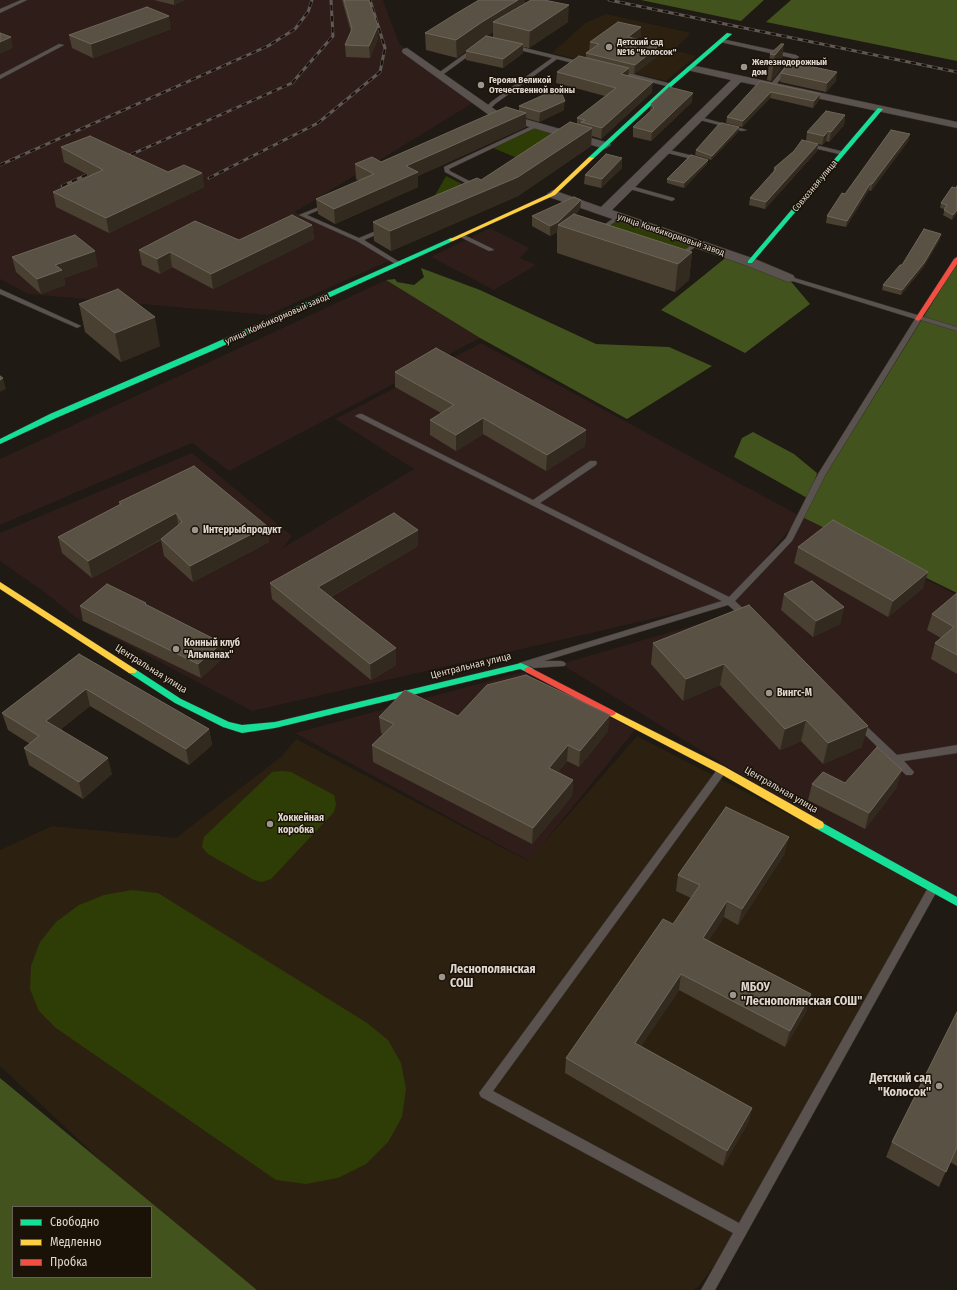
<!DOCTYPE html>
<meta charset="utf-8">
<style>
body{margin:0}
#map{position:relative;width:957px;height:1290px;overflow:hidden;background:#1f1a14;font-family:"Fira Sans Condensed",sans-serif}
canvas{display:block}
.legend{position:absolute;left:12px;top:1206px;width:140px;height:72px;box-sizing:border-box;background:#1b1207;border:1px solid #696157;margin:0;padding:5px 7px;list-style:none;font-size:12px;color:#ded7d0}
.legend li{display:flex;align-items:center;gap:8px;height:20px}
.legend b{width:20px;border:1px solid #696157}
</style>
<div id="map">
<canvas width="957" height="1290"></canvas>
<ul class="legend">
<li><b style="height:5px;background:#16e098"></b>Свободно</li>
<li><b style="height:5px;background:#ffcf43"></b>Медленно</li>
<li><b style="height:5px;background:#f24e42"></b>Пробка</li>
</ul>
</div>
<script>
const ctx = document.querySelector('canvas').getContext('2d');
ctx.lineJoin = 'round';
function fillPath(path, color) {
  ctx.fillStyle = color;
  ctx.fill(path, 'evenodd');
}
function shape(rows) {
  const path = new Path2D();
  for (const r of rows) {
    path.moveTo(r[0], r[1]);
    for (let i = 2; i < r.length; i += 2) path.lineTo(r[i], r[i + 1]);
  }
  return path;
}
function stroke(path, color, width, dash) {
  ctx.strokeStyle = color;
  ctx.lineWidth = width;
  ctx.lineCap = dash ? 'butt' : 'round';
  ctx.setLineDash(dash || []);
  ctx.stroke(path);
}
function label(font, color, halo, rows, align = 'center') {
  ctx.font = font + ' "Fira Sans Condensed",sans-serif';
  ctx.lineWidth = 3;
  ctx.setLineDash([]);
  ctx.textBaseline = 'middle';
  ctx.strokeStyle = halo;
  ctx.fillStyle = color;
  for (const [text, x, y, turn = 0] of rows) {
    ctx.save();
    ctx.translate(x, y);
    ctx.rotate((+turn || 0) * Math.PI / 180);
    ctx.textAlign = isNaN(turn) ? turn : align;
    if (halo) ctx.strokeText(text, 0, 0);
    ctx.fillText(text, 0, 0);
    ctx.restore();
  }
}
const industrial = shape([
 [0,0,383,0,399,43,407,51,476,101,295,212,359,240,391,260,268,315,28,294,0,279],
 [490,228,529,248,520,258,536,265,494,290,431,257],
 [386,280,480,338,229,471,192,443,0,525,0,459],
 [481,343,800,516,957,595,957,902,838,835,561,664,732,614,882,747,730,601,252,711,75,617,47,594,0,561,0,533,192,453,292,536,283,548,414,469,335,419],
 [799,518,789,539,736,594],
 [523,672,635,730,529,861,295,733]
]);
const built = shape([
 [606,14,691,33,674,50,696,56,666,81,552,53,585,23],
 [637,736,933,889,741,1231,698,1287,693,1290,258,1290,194,1248,0,1066,0,850,52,826,176,838,282,756,296,739,528,861]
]);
const green = shape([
 [536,126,566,135,524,161,491,147],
 [446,176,470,188,434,197],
 [619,217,696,244,666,266,585,240],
 [282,771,291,772,334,795,336,804,334,812,271,879,262,882,254,880,208,854,202,847,204,837,272,772],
 [132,890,158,893,367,1023,388,1040,401,1063,406,1089,402,1117,388,1142,366,1164,338,1178,306,1184,276,1180,56,1028,39,1011,30,989,31,966,40,942,56,922,79,905,104,895]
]);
const forest = shape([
 [641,0,764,0,741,21],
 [791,0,957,0,957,61,766,22],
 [729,255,788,278,810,304,745,353,661,310],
 [957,263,957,593,800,516],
 [421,268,480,290,596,344,669,347,712,366,627,419,480,338,386,280,395,279,397,282,414,285,424,277],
 [753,432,794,454,817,473,809,499,734,457,742,438],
 [0,1078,257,1290,0,1290],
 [13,1207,151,1207,151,1277,13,1277]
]);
const lane = shape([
 [21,0,27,0,0,13,0,9,21,0],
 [722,39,796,55,799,57,774,87,772,88,769,86,792,58,720,42,720,40,722,39],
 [59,44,64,45,0,79,0,75,59,44],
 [513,45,586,63,587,64,584,66,557,59,495,104,492,107,491,111,487,111,486,107,491,102,552,58,511,48,511,46,513,45],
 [473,48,478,49,441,76,437,76,437,74,473,48],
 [617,70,672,84,673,85,670,87,615,73,614,72,617,70],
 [696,117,700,117,747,130,742,131,696,119,696,117],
 [534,125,539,126,449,169,450,171,479,186,479,188,475,188,445,172,444,167,534,125],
 [807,143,845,152,846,153,843,155,805,146,804,145,807,143],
 [665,149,702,158,703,159,700,161,663,152,662,151,665,149],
 [628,185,674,198,675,199,672,201,626,188,625,187,628,185],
 [326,204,331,205,307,215,359,238,383,228,387,228,387,230,364,240,401,263,401,265,397,265,357,241,299,215,326,204],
 [617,216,622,217,600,232,596,232,596,230,617,216],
 [462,234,493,249,494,250,489,251,460,237,460,235,462,234],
 [696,242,698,243,698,245,680,258,676,258,676,256,696,242],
 [788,276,957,327,957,331,921,320,826,474,792,541,735,601,750,615,751,617,750,619,744,619,728,605,544,661,561,661,564,662,566,664,564,666,534,668,530,666,522,668,519,667,517,665,519,663,722,601,355,416,359,414,362,414,533,500,590,461,596,461,597,463,596,465,540,503,729,597,786,538,818,474,915,319,786,279,786,277,788,276],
 [0,289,79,325,81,326,77,328,75,327,0,294,0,289],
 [858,720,861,721,897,755,957,745,957,753,904,761,914,772,912,775,906,775,855,725,853,723,855,721,858,720],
 [722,766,725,767,727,770,725,773,493,1091,739,1223,929,886,933,885,937,886,938,889,715,1290,701,1290,733,1233,481,1097,479,1093,719,767,722,766]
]);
const street = shape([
 [407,48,497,111,609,143,611,145,605,149,489,115,403,53,402,51,403,49,407,48],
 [691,65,957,122,957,128,741,82,612,210,755,259,793,275,795,278,793,281,788,282,745,265,549,197,547,194,553,190,601,207,731,80,687,70,686,68,691,65]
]);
const fast = shape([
 [727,33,732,34,672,86,593,159,589,159,589,157,668,84,727,33],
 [878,108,883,109,752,263,748,263,748,261,878,108],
 [451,238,453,239,453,241,214,350,56,418,0,444,0,439,50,414,208,346,451,238],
 [521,663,532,668,534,670,532,672,529,673,520,669,275,728,242,733,223,727,175,703,129,673,127,671,132,668,135,669,181,699,229,722,242,725,275,722,521,663],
 [819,821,957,897,957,906,815,828,814,825,815,822,819,821]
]);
const slow = shape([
 [589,157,594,158,555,195,453,241,448,240,551,193,589,157],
 [0,582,135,669,137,671,135,673,129,673,0,589,0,582],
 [611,710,725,767,823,822,824,825,823,828,819,829,815,828,719,773,608,715,606,713,608,711,611,710]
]);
const jam = shape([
 [957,257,957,264,921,319,918,321,916,320,915,319,954,259,957,257],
 [529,667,614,711,616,713,614,715,611,716,608,715,526,672,524,670,526,668,529,667]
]);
const rail = shape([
 [609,0,957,72],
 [121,159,292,83,333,36,331,0],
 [0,165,268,46,295,29,308,12,312,0],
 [209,178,318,123,380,72,385,48,370,0],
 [62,186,97,170]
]);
const wall = shape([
 [154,0,185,0,174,5],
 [342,0,369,0,378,26,378,38,370,58,346,57,345,45,351,32],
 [525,0,525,4,568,22,529,48,523,47,523,53,503,68,466,60,466,51,457,58,426,50,425,33],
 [493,32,493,37,487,36],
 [641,27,641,36,636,39,660,54,634,74,629,73,628,76,652,92,601,139,592,136,591,146,518,196,391,251,374,241,373,222,481,180,577,124,577,118,605,96,556,83,557,72,586,58,586,53,589,51,590,42],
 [171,29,93,58,72,48,69,35],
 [781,44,781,69,771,81,767,80,770,54],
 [781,73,836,81,826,92,780,82],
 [760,81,819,100,813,108,770,98,742,127,726,123,727,117],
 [692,102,651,141,633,137,633,127,650,111,651,104],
 [519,106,564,110,539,122,526,118,526,127,418,176,418,187,335,224,318,214,316,199,359,181,356,179,355,164,381,162,519,111],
 [845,115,844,125,829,142,826,141,822,145,818,144,817,151,765,209,749,205,750,198,773,173,774,168,806,141,807,132],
 [739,127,738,132,711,160,695,155,696,150],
 [909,140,871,191,869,190,846,227,826,223,827,216,845,194],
 [61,147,168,172,202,173,204,187,109,233,56,207,53,192,90,176,64,162],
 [622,158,622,168,601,188,584,184,585,175],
 [708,160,707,164,684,188,667,183,667,179],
 [952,187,957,213,952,220,943,215,945,209,940,208,941,203],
 [581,200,580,209,575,215,692,252,689,280,675,292,557,253,557,232,550,236,532,226,532,216],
 [312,225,314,239,213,289,172,267,160,274,142,265,139,250,239,240],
 [940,239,923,268,901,295,882,290,883,285,902,265],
 [12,257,98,266,64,278,65,285,41,294,16,272],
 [79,304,160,346,121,362,85,332],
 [395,372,586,430,585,446,546,471,483,434,456,451,430,435,430,420,441,413,395,387],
 [119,502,267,526,269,542,193,582,164,556,161,540,92,578,62,553,58,537,119,505],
 [418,530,418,546,331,597,396,665,371,680,272,599,270,583],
 [798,547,923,588,888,617,794,563],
 [957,593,957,674,931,659,935,643,941,638,927,630,932,614],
 [784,594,844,607,840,624,813,637,781,610],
 [146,603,146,605,224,657,201,678,83,621,80,606],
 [749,605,862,747,823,764,801,741,780,750,720,685,683,701,651,664,653,643],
 [79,654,209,729,212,745,189,765,90,706,61,729,112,774,83,799,29,765,24,748,30,744,8,730,2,713],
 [458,716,608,731,579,767,567,761,558,772,573,780,572,796,532,844,373,762,372,745,383,734,381,733,379,717],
 [845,783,897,787,865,829,808,800,812,784],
 [785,853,738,925,724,917,708,941,807,1010,785,1047,679,990,641,1046,752,1108,748,1123,723,1166,565,1073,566,1058,673,924,691,898,676,891,678,875],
 [957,1012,957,1166,950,1162,939,1187,886,1157,892,1142]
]);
const shadedWall = shape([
 [174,0,185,0,174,5],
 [518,0,525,0,524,13,493,22,493,32,482,39,457,58,456,40,482,22],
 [569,5,568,22,529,48,530,31],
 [169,16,171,29,93,58,91,44],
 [378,26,378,38,370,58,369,46],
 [641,27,641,36,627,46,628,37],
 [11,37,13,48,0,54,0,42],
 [523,44,523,53,503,68,503,59],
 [784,44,781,69,771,81,775,55],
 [660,45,660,54,634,74,635,65],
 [629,68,628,79,621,74],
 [837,72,836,81,826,92,827,83],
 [653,82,652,92,601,139,602,128],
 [771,92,770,98,742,127,743,121],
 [693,93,692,102,651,141,652,132],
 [820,94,819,100,813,108,814,101],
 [565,101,564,110,539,122,540,112],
 [526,113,526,127,418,176,418,187,335,224,334,209,406,166],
 [845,115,844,125,829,142,831,132],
 [739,127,738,132,711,160,712,156],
 [592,128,591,146,518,196,391,251,390,231],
 [828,131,826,141,822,145,824,136],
 [910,134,909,140,871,191,872,184],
 [818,144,817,151,765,209,766,202],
 [622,158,622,168,601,188,602,179],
 [708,160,707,164,684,188,684,183],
 [202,173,204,187,109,233,106,218],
 [870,184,869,190,846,227,847,221],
 [581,200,580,209,563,227,558,225,557,232,550,236,550,226],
 [957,210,957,213,952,220,953,215],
 [312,225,314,239,213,289,211,274],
 [941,234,940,239,923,268,901,295,902,290],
 [95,251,98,266,64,278,65,285,41,294,37,279,55,265],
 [170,252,172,267,160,274,157,259],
 [692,252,689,280,675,292,678,264],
 [155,317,160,346,121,362,115,333],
 [3,378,6,389,0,392,0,380],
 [483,418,483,434,456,451,456,435],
 [586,430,585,446,546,471,547,455],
 [176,513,179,529,92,578,88,561],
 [267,526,269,542,193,582,190,566],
 [418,530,418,546,320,603,318,587],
 [928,572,923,588,888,617,893,601],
 [844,607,840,624,813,637,816,621],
 [222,643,224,657,201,678,198,664],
 [396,648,396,665,371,680,370,664],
 [724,664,720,685,683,701,686,679],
 [86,689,90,706,51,737,46,721],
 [610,715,608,731,579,767,580,751],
 [806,720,801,741,780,750,785,729],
 [868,726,862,747,823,764,828,743],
 [209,729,212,745,189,765,186,749],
 [568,745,567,761,549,784,549,768],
 [108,758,112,774,83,799,79,782],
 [902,770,897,787,865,829,869,813],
 [573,780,572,796,532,844,533,828],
 [789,837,785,853,738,925,742,909],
 [727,901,724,917,700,954,703,938],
 [681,974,679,990,633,1058,635,1043],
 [811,994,807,1010,785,1047,790,1031],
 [752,1108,748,1123,723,1166,727,1151]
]);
const building = shape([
 [344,0,369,0,378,26,369,46,345,45,352,29,344,0],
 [479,0,518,0,482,22,456,40,425,33,457,13,479,0],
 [531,0,544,0,569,5,530,31,493,22,531,0],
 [147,7,169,16,91,44,69,35,147,7],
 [618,22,641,27,628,37,660,45,635,65,586,53,599,44,590,42,618,22],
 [0,33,11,37,0,42,0,33],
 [486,36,523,44,503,59,466,51,486,36],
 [781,44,784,44,775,55,770,54,781,44],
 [579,56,629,68,621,74,653,82,602,128,581,122,585,120,577,118,616,88,557,72,579,56],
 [790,62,837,72,827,83,781,73,790,62],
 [760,81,820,94,814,101,771,92,743,121,727,117,760,81],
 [669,87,693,93,652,132,633,127,654,108,651,104,669,87],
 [559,88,565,101,540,112,519,106,559,88],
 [506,107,526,113,406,166,418,172,334,209,316,199,374,174,355,164,372,157,381,162,506,107],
 [826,111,845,115,831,132,828,131,824,136,807,132,826,111],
 [570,122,592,128,518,177,390,231,373,222,477,178,481,180,570,122],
 [722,123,739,127,712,156,696,150,719,124,722,123],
 [891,130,910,134,872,184,870,184,847,221,827,216,842,193,845,194,891,130],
 [90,136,168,172,184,165,202,173,106,218,53,192,103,170,61,147,90,136],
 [802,140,818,144,766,202,750,198,776,169,774,168,794,151,802,140],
 [606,154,622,158,602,179,585,175,606,154],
 [691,155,708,160,684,183,667,179,691,155],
 [957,186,957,210,953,215,944,210,947,205,941,203,952,187,956,188,957,186],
 [574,197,581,200,558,222,550,226,532,216,574,197],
 [574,214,692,252,678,264,558,225,574,214],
 [292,215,312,225,211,274,170,252,157,259,139,250,195,221,239,240,292,215],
 [924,229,941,234,924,263,902,290,883,285,900,265,902,265,924,229],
 [75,235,95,251,55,265,62,270,37,279,12,257,75,235],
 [118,289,155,317,115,333,79,304,118,289],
 [436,348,586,430,547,455,483,418,456,435,430,420,454,405,395,372,436,348],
 [0,376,3,378,0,380,0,376],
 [194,466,267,526,190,566,161,539,182,522,176,513,88,561,58,537,121,504,119,502,194,466],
 [394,513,418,530,318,587,396,648,370,664,270,583,394,513],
 [833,520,928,572,893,601,798,547,833,520],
 [812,581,844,607,816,621,784,594,812,581],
 [107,584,146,603,145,604,222,643,198,664,80,606,107,584],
 [957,593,957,655,935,643,954,627,932,614,957,593],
 [749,605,868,726,828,743,806,720,785,729,724,664,686,679,653,643,749,605],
 [79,654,209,729,186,749,86,689,46,721,108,758,79,782,24,748,39,736,2,713,79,654],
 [526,675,610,715,580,751,568,745,549,768,573,780,533,828,372,745,394,724,379,717,405,690,458,716,487,685,526,675],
 [877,747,902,770,869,813,812,784,823,772,845,783,877,747],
 [726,807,789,837,742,909,727,901,703,938,811,994,790,1031,681,974,635,1043,752,1108,727,1151,566,1058,663,919,673,924,700,885,678,875,726,807],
 [957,1012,957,1147,946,1172,892,1142,957,1012]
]);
const markers = [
 [609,47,4,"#9b958e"],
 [744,67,4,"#9b958e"],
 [481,85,4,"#9b958e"],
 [195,530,4,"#9b958e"],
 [176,649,4,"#9b958e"],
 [769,693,4,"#9b958e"],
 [270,824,4,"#9b958e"],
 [442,977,4,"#9b958e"],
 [733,995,4,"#9b958e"],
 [939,1086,4,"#9b958e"]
];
const farPoinames = [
 ["Детский сад",617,42],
 ["№16 \"Колосок\"",617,52],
 ["Железнодорожный",752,62],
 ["дом",752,72],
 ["Героям Великой",489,80],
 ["Отечественной войны",489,90]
];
const farStreetnames = [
 ["Совхозная улица",815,186,-50],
 ["улица Комбикормовый завод",671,235,19],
 ["улица Комбикормовый завод",277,319,-24]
];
const poiNames = [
 ["Интеррыбпродукт",203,530],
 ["Конный клуб",184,643],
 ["\"Альманах\"",184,655],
 ["Вингс-М",777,693],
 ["Хоккейная",278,818],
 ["коробка",278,830]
];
const streetNames = [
 ["Центральная улица",471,666,-14],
 ["Центральная улица",151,669,32],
 ["Центральная улица",781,790,30]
];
const nearPoinames = [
 ["Леснополянская",450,970],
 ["СОШ",450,984],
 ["МБОУ",741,988],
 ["\"Леснополянская СОШ\"",741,1002],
 ["Детский сад",931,1079,"right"],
 ["\"Колосок\"",931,1093,"right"]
];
fillPath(industrial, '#2f1d1a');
fillPath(built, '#2c2011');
fillPath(green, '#2e3d05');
fillPath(forest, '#42531d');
stroke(lane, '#39342f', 1);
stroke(street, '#39342f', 1);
stroke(fast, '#39342f', 1);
stroke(slow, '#39342f', 1);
stroke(jam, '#39342f', 1);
fillPath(lane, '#5a524e');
fillPath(street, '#5a524e');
fillPath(fast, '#16e098');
fillPath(slow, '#ffcf43');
fillPath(jam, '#f24e42');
stroke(rail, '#5f5855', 3);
stroke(rail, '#1b1207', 2, [5.5]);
fillPath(wall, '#494032');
fillPath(shadedWall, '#322a1f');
fillPath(building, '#595143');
stroke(building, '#6e6659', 1);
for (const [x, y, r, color] of markers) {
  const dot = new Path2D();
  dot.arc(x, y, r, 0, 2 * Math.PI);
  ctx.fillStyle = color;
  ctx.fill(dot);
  stroke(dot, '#1b1207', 1.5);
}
label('bold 9px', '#ded7d0', '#1b1207', farPoinames, 'left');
label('9px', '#ded7d0', '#1b1207', farStreetnames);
label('bold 10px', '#ded7d0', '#1b1207', poiNames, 'left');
label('10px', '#ded7d0', '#1b1207', streetNames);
label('bold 12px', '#ded7d0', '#1b1207', nearPoinames, 'left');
</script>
